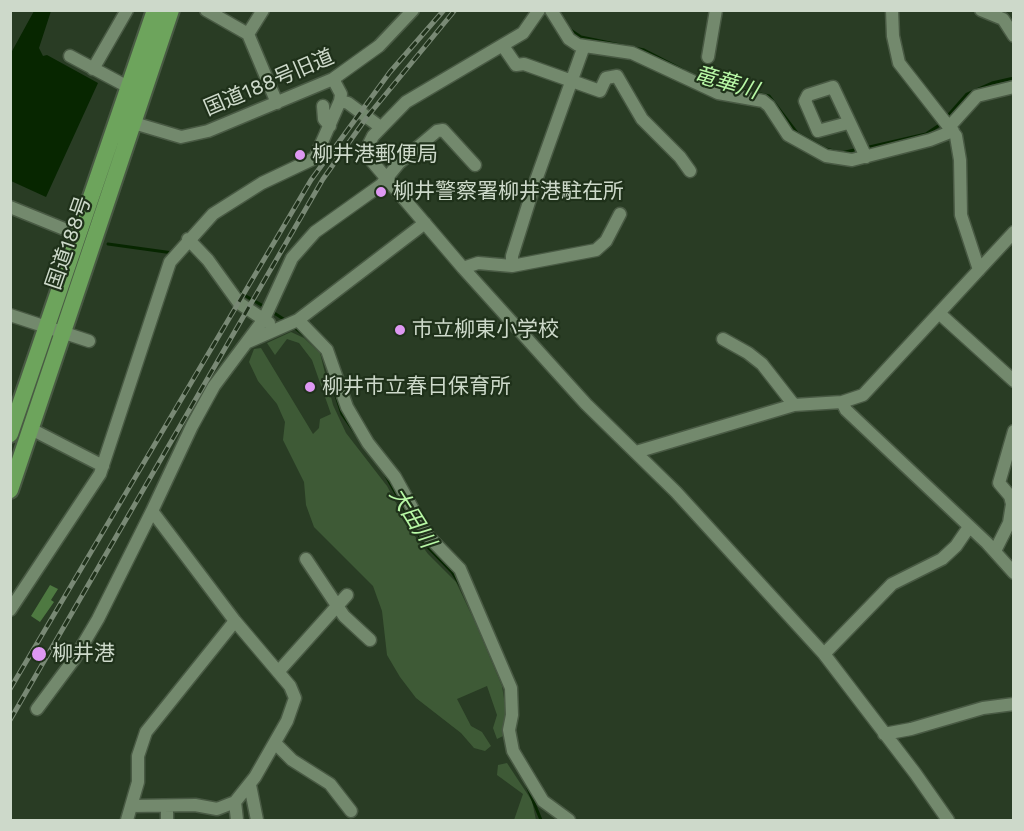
<!DOCTYPE html>
<meta charset="utf-8">
<style>
body{margin:0}
#map{position:relative;width:1024px;height:831px;overflow:hidden;background:#293c24;font-family:"Work Sans",sans-serif}
canvas{display:block}
.frame{position:absolute;inset:0;border:12px solid #cdd9ca;pointer-events:none}
</style>
<div id="map">
<canvas width="1024" height="831"></canvas>
<div class="frame"></div>
</div>
<script>
const ctx = document.querySelector('canvas').getContext('2d');
ctx.lineJoin = 'round';
function fillPath(path, color) {
  ctx.fillStyle = color;
  ctx.fill(path, 'evenodd');
}
function shape(rows) {
  const path = new Path2D();
  for (const r of rows) {
    path.moveTo(r[0], r[1]);
    for (let i = 2; i < r.length; i += 2) path.lineTo(r[i], r[i + 1]);
  }
  return path;
}
function stroke(path, color, width, dash) {
  ctx.strokeStyle = color;
  ctx.lineWidth = width;
  ctx.lineCap = dash ? 'butt' : 'round';
  ctx.setLineDash(dash || []);
  ctx.stroke(path);
}
function label(font, color, halo, rows, align = 'center') {
  ctx.font = font + ' "Work Sans","Noto Sans JP",sans-serif';
  ctx.lineWidth = 4.5;
  ctx.setLineDash([]);
  ctx.textBaseline = 'middle';
  ctx.strokeStyle = halo;
  ctx.fillStyle = color;
  for (const [text, x, y, turn = 0] of rows) {
    ctx.save();
    ctx.translate(x, y);
    ctx.rotate((+turn || 0) * Math.PI / 180);
    ctx.textAlign = isNaN(turn) ? turn : align;
    if (halo) ctx.strokeText(text, 0, 0);
    ctx.fillText(text, 0, 0);
    ctx.restore();
  }
}
const green = shape([
 [291,332,304,338,320,353,333,405,346,433,387,486,411,531,428,554,456,582,474,620,502,686,506,711,503,736,497,739,493,728,497,715,487,686,457,699,471,726,482,732,491,746,485,751,474,748,461,733,416,698,400,677,387,655,382,611,373,586,314,527,306,505,304,482,283,440,285,422,277,404,258,381,249,362,254,349,261,348,313,434,319,428,320,419,331,414,312,360,299,343,287,339,275,355,267,343],
 [507,763,532,801,536,820,514,820,523,794,497,775,498,765]
]);
const water = shape([
 [34,11,51,11,39,48,43,56,47,55,98,83,46,197,11,181,11,53]
]);
const stream = shape([
 [569,29,581,37,644,50,683,70],
 [694,76,721,85,769,96,797,133,826,149,841,153,859,149],
 [945,119,967,94,992,83,1014,78],
 [865,148,926,134,941,124],
 [108,244,173,253],
 [237,291,265,307],
 [271,311,285,320],
 [293,326,304,335],
 [330,377,342,414,374,460],
 [384,472,422,541,452,572,462,588],
 [527,786,541,820]
]);
const building = shape([
 [50,585,58,589,51,600,54,602,40,622,31,616]
]);
const minor = shape([
 [206,10,248,34,277,103],
 [539,10,523,33,406,102,373,136,368,146,370,159,463,268,586,404,676,492,824,654,915,773,948,820],
 [551,10,569,39,578,45,632,53,718,93,763,101,769,106,788,135,826,156,852,160,930,140,953,131],
 [892,10,893,36,899,63,956,136,960,160,961,215,979,270],
 [981,10,1003,19,1014,36],
 [248,34,263,10],
 [503,46,516,65,524,64,600,91,606,78,617,76,642,119,680,157,690,171],
 [70,56,130,88],
 [708,57,716,10],
 [93,69,127,10],
 [333,79,341,94,340,101,348,103,379,126],
 [323,106,324,119,330,126],
 [127,121,181,137,208,131,333,79,379,46,413,10],
 [848,123,818,131,805,101,808,95,833,87,866,157],
 [950,126,977,96,1014,87],
 [10,207,79,235],
 [188,239,208,260,239,303,269,323],
 [512,266,512,256,535,183,584,46],
 [463,268,478,263,512,266,596,250,606,241,620,214],
 [940,314,1014,381],
 [10,315,89,341],
 [298,320,327,350,347,407,368,443,395,477,427,535,460,569,511,688,512,715,509,730,513,751,543,801,569,820],
 [723,339,748,353,762,364,794,405],
 [248,342,298,320,425,223],
 [842,402,846,410,987,543,1014,573],
 [31,429,103,466],
 [636,452,794,405,842,402,863,395,1014,232],
 [995,551,1009,523,1012,504,1010,496,999,483,1014,431],
 [306,559,344,616,370,640],
 [10,610,100,474,170,262,213,214,262,183,315,158,340,101],
 [824,654,892,584,942,559,956,546,969,527],
 [278,672,347,595],
 [37,709,75,658,98,619,152,511],
 [884,734,911,729,983,708,1014,704],
 [275,743,292,760,330,784,351,811],
 [250,785,257,820],
 [235,802,237,820],
 [132,806,195,805,217,809,235,802,255,777,287,721,295,698,290,686,235,621,152,511,192,426,214,386,264,319,292,258,315,232,381,185,399,163,437,131,443,130,475,165],
 [127,820,138,782,138,756,146,732,235,621],
 [167,820,167,806]
]);
const highway = shape([
 [10,434,155,10],
 [10,490,171,10]
]);
const rail = shape([
 [10,689,311,180,390,72,444,10],
 [10,720,323,179,367,117,455,10]
]);
const markers = [
 [300,155,6,"#de98f2"],
 [381,192,6,"#de98f2"],
 [400,330,6,"#de98f2"],
 [310,387,6,"#de98f2"],
 [39,654,8,"#de98f2"]
];
const streetNames = [
 ["国道188号旧道",269,83,-23],
 ["国道188号",69,243,-71]
];
const poiNames = [
 ["柳井港郵便局",312,155],
 ["柳井警察署柳井港駐在所",393,192],
 ["市立柳東小学校",412,330],
 ["柳井市立春日保育所",322,387],
 ["柳井港",52,654]
];
const waterNames = [
 ["竜華川",726,83,16],
 ["大田川",412,518,58]
];
fillPath(green, '#3e5a36');
fillPath(water, '#072600');
stroke(stream, '#072600', 3);
fillPath(building, '#4e7941');
stroke(minor, '#495a44', 15);
stroke(highway, '#495a44', 20);
stroke(minor, '#73896d', 12);
stroke(highway, '#6da45c', 16);
stroke(rail, '#798975', 5);
stroke(rail, '#1f311a', 3, [9]);
for (const [x, y, r, color] of markers) {
  const dot = new Path2D();
  dot.arc(x, y, r, 0, 2 * Math.PI);
  ctx.fillStyle = color;
  ctx.fill(dot);
  stroke(dot, '#1f311a', 2);
}
label('21px', '#cdd9ca', '#1f311a', streetNames);
label('21px', '#cdd9ca', '#1f311a', poiNames, 'left');
label('italic 22px', '#b8f8a6', '#1f311a', waterNames);
</script>
